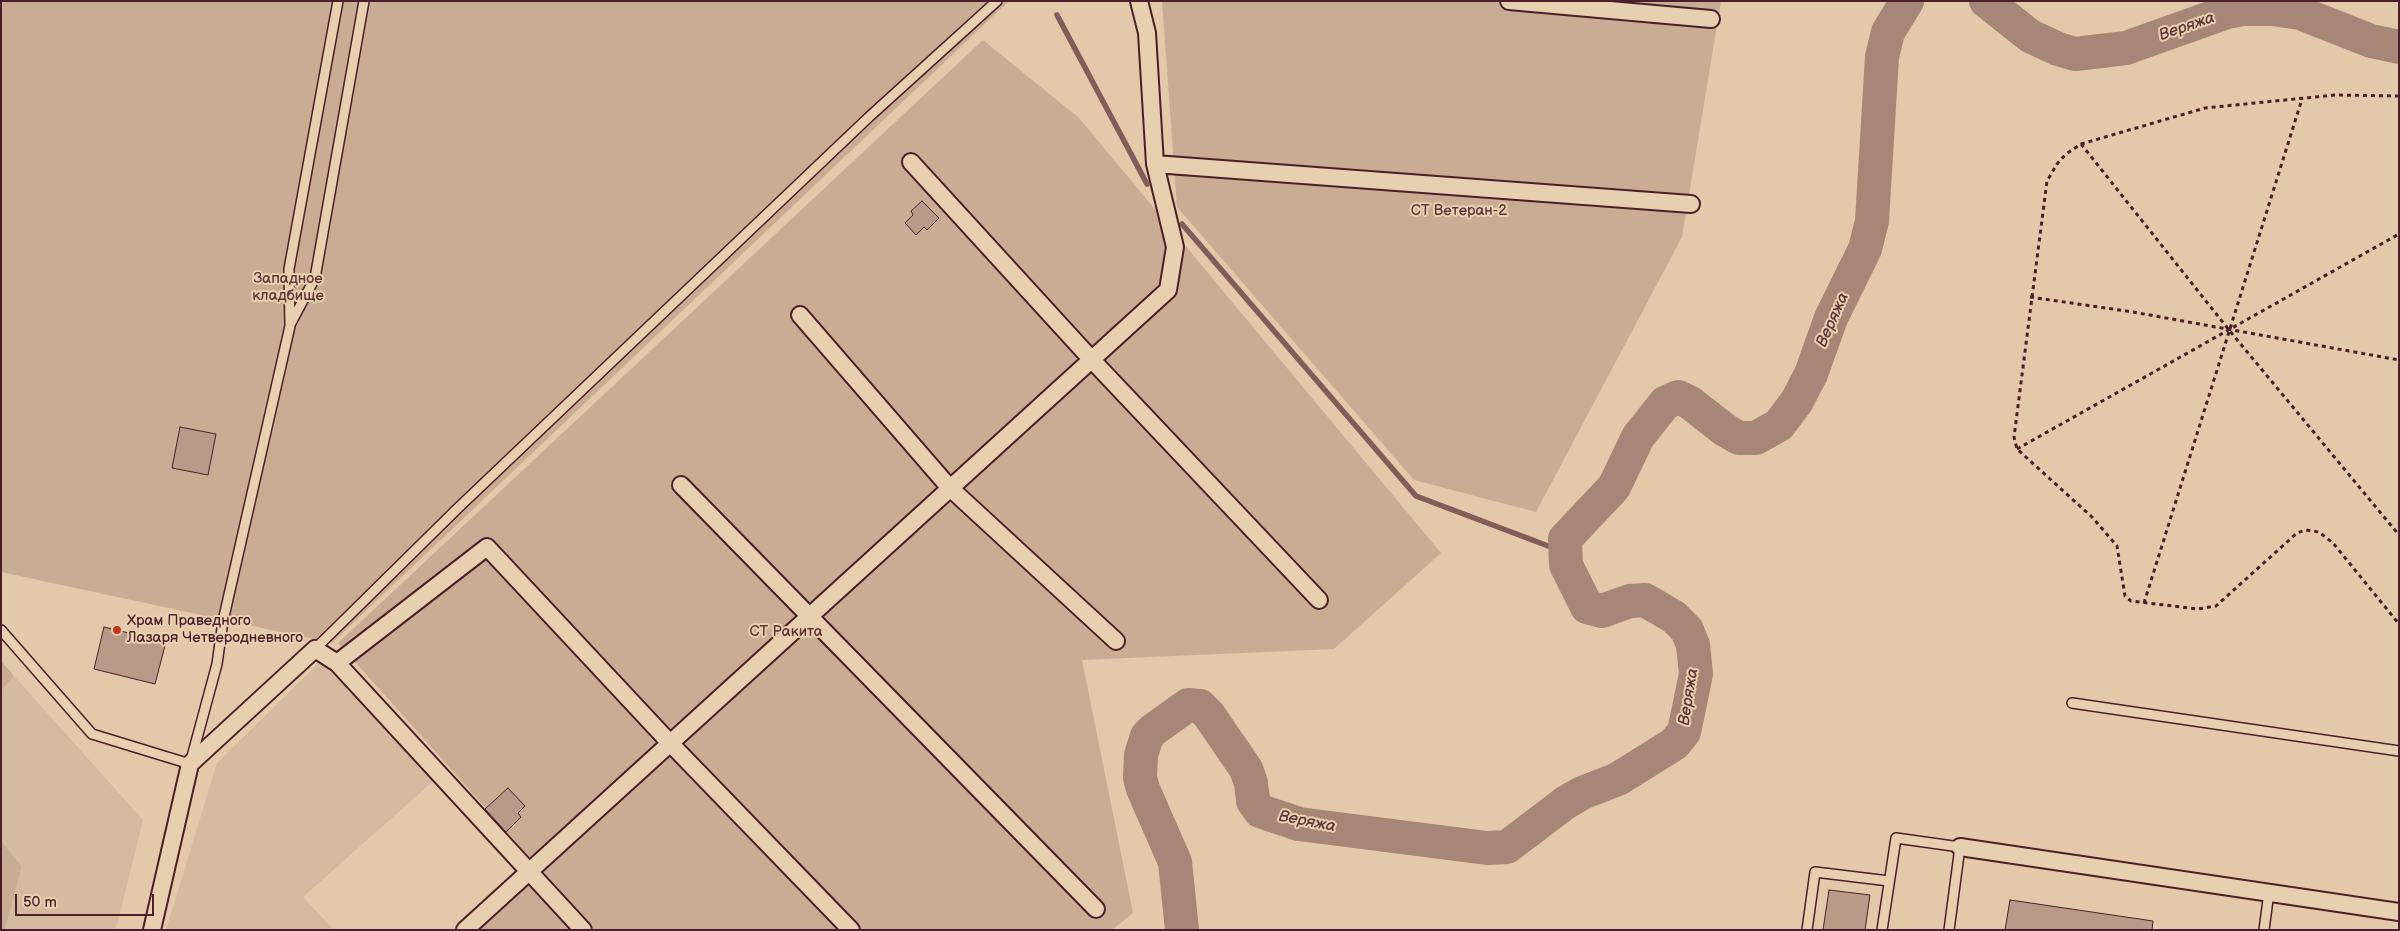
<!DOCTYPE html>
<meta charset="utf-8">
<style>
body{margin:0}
#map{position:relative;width:2400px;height:931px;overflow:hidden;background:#e1c9aa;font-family:"Balsamiq Sans",sans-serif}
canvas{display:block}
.frame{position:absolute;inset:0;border:2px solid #4a1f2b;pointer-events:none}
.scale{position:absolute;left:15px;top:894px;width:139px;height:22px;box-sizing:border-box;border:2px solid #4a1f2b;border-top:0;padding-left:6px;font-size:15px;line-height:18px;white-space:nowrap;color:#4a1f2b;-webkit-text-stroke:4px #e7d0af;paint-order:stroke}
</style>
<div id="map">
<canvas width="2400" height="931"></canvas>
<div class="frame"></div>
<div class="scale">50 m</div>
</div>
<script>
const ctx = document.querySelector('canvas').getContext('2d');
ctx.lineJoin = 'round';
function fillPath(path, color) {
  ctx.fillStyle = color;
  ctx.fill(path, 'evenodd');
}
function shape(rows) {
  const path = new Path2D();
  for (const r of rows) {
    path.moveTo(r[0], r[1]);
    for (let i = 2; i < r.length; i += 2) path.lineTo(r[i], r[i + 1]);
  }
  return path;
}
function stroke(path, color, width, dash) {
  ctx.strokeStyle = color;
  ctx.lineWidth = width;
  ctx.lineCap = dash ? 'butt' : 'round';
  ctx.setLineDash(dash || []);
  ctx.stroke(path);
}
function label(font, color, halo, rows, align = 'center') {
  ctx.font = font + ' "Balsamiq Sans",sans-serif';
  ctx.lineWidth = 4;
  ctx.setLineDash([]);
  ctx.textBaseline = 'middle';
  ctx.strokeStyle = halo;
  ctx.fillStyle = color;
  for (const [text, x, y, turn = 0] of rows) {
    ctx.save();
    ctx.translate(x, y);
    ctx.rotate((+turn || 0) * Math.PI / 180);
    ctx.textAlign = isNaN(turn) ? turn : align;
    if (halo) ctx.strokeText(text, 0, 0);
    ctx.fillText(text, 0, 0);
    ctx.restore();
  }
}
const built = shape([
 [323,659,439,776,303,897,334,930,166,930,217,763],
 [14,676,143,820,116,930,5,930,22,866,1,841,1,691]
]);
const green = shape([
 [1,1,1009,1,332,643,1,572],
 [1162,1,1721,1,1682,237,1536,512,1414,480,1177,207],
 [983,40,1079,118,1441,553,1334,649,1082,660,1133,913,1112,930,479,930,542,871,338,643],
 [1,661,14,676,1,691],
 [1,841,22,866,5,930,1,930]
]);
const stream = shape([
 [1057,15,1147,184],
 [1182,224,1416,496,1564,552]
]);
const river = shape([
 [1986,1,2030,36,2058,49,2075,54,2126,48,2227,12,2242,9,2272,9,2300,13,2371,41,2399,47],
 [1182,930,1175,862,1143,789,1140,778,1141,755,1147,736,1153,730,1188,705,1200,706,1209,715,1246,769,1251,783,1253,801,1260,811,1299,824,1487,848,1507,847,1565,803,1582,793,1618,779,1674,744,1684,732,1696,674,1693,645,1687,630,1674,617,1645,600,1630,601,1602,611,1587,607,1566,565,1565,539,1614,487,1638,437,1665,403,1678,397,1689,402,1725,430,1739,438,1756,438,1779,425,1797,401,1811,374,1831,318,1865,249,1872,221,1882,57,1888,32,1907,1]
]);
const building = shape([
 [922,201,939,218,927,230,924,227,916,235,905,223,913,215,911,211,922,201],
 [180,427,216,434,208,475,172,468,180,427],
 [104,627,166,642,155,684,94,669,104,627],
 [508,788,525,806,518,813,521,817,506,832,485,809,508,788],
 [1829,890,1870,895,1865,930,1823,930,1829,890],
 [2010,900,2153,921,2152,930,2005,930,2010,900]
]);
const path = shape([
 [2399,96,2335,95,2205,108,2081,144,2066,154,2057,164,2047,181,2014,437,2017,449,2092,517,2117,546,2125,596,2131,601,2198,609,2216,606,2297,533,2306,530,2319,532,2333,543,2399,624],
 [2081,144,2229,330,2399,535],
 [2030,297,2133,312,2399,360],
 [2017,449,2399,234],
 [2144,603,2302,99]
]);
const lane = shape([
 [291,323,315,278,364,1],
 [1,630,92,734,190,764,217,664,223,621,290,326,289,269,338,1],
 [315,649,458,508,869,117,997,1],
 [2072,703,2399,751],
 [1807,930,1815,872,1889,881],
 [1882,930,1896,838,1960,847,1949,930],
 [2264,930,2269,892]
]);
const street = shape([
 [1509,1,1711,19],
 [911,162,1092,360,1319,600],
 [1155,164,1691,204],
 [800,315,949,487,1116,641],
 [681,485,1096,909],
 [337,663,487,547,670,743,851,930],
 [1960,847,2399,912],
 [152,930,190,764,315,649,337,663,583,930],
 [465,930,1168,290,1175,247,1155,164,1147,33,1139,1]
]);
const markers = [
 [117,630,5,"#c8321e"]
];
const parkNames = [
 ["СТ Ветеран-2",1459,211],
 ["Западное",288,279],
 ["кладбище",288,296],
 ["СТ Ракита",786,632]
];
const poiNames = [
 ["Храм Праведного",127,621],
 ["Лазаря Четверодневного",127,638]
];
const waterNames = [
 ["Веряжа",2187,27,-19],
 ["Веряжа",1833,320,-66],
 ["Веряжа",1689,697,-81],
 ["Веряжа",1307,822,11]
];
fillPath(built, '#d4bba0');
fillPath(green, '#c8ad94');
stroke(stream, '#815d59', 5.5);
stroke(river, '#a58677', 34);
fillPath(building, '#b79a87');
stroke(building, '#4a1f2b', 1);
stroke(lane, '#4a1f2b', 12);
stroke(street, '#4a1f2b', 20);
stroke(path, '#4a1f2b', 3, [4, 4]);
stroke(lane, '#e7d0af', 9);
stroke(street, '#e7d0af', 16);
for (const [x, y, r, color] of markers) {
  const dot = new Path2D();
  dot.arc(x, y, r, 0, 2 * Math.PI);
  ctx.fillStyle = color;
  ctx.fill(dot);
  stroke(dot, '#e7d0af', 2);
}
label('15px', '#5d343b', '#e7d0af', parkNames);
label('15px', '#4a1f2b', '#e7d0af', poiNames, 'left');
label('italic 16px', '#5c343a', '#e7d0af', waterNames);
</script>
